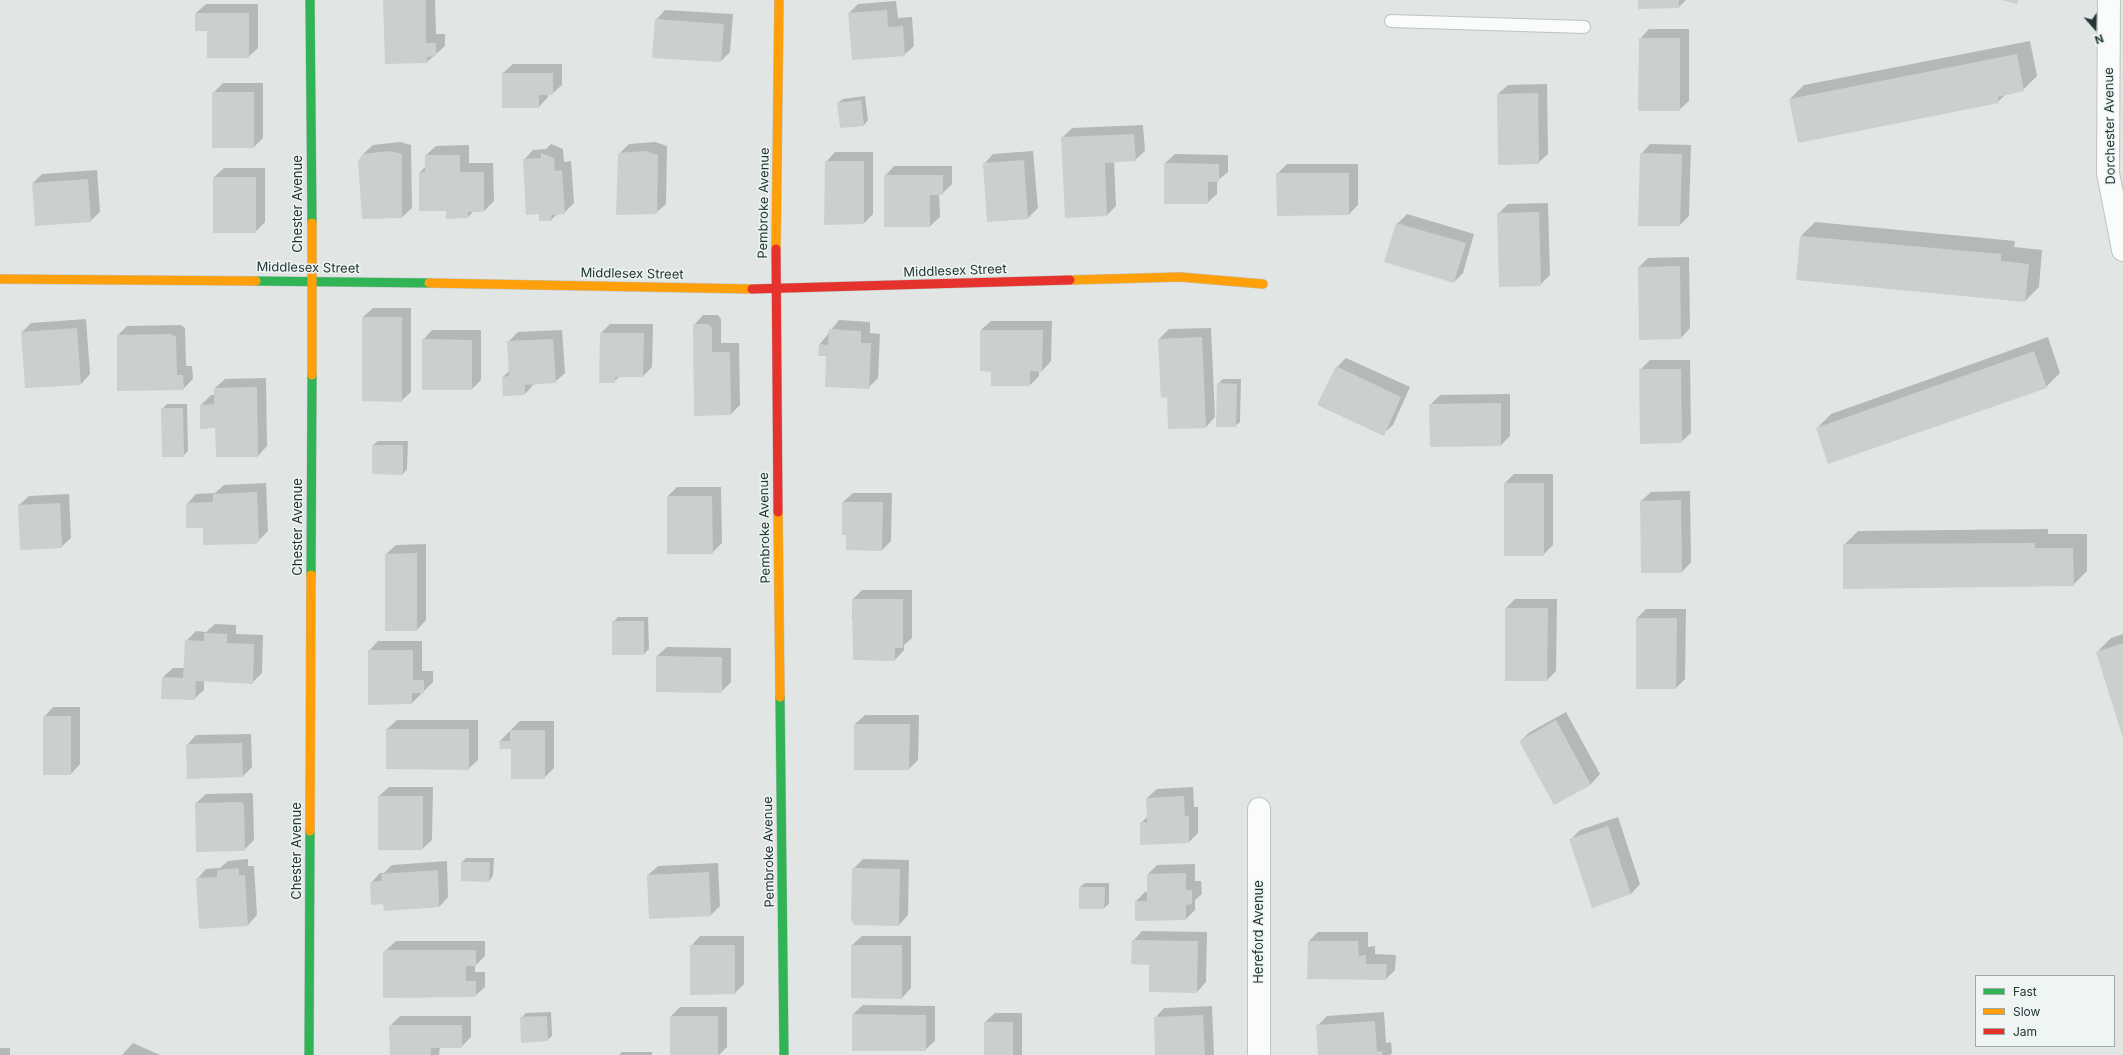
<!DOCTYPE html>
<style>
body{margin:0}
#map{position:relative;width:2123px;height:1055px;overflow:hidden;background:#e1e6e5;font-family:Inter,sans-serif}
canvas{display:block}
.legend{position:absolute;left:1975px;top:975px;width:140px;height:72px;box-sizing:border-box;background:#eef5f3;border:1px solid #9ca9a7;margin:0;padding:5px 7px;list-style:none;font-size:12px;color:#223635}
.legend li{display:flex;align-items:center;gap:8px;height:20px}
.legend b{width:20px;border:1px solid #9ca9a7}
.north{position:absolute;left:2075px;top:8px;width:40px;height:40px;-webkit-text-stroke:3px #eef5f3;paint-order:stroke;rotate:160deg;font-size:11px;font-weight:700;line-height:16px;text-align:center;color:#223635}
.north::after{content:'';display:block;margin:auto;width:14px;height:18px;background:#223635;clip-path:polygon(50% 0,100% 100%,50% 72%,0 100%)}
</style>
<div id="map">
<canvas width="2123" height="1055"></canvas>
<ul class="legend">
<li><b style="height:5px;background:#30b455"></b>Fast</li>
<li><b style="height:5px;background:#ff9f0a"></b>Slow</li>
<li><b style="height:5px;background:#e5322d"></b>Jam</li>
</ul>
<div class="north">N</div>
</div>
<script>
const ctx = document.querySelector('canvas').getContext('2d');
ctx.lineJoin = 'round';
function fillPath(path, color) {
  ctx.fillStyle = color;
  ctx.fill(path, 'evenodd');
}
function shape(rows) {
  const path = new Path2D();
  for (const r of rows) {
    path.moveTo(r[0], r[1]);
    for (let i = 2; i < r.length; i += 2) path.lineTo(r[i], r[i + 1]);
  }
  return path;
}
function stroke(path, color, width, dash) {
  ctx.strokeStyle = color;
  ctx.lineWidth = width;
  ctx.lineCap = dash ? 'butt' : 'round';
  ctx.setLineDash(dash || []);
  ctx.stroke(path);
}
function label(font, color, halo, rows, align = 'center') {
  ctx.font = font + ' Inter,sans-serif';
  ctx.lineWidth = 3;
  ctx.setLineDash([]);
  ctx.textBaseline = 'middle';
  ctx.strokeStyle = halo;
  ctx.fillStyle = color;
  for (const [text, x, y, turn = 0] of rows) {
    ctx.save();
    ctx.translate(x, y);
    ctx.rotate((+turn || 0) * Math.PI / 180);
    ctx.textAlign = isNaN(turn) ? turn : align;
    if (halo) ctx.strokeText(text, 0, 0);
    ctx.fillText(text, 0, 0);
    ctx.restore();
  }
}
const shadow = shape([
 [384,0,435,0,436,34,445,34,445,46,427,62],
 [1639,0,1686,0,1679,7],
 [896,1,898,18,912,17,914,46,904,55,849,13,858,4],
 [206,4,258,4,258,48,248,57,208,30,196,13],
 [665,10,733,14,730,52,721,61,656,20],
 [1649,29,1689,29,1689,101,1679,110,1640,39],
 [2030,41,2037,76,2023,90,2006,94,1998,102,1790,99,1804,85],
 [513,64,562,64,562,85,552,94,548,94,548,97,539,107,503,73],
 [223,83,263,83,263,138,254,147,213,93],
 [1547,84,1548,154,1538,163,1498,94,1508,85],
 [865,96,868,120,864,125,838,103,843,99],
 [1143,125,1145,151,1135,160,1114,161,1116,206,1107,215,1062,138,1072,128],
 [400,142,411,145,412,208,402,217,363,218,363,154,373,145],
 [655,142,667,146,666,204,656,213,619,154,629,144],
 [551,144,563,149,564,162,571,161,574,203,564,213,558,213,551,220,524,160,533,150,546,149],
 [1650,144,1691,145,1689,216,1680,225,1641,154],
 [469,145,469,163,493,163,494,201,484,211,474,211,467,218,447,210,420,172,426,166,426,155,436,146],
 [1033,151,1038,208,1028,218,988,221,984,164,993,154],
 [835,152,873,152,873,214,864,223,826,162],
 [1175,154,1228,155,1228,172,1217,181,1217,194,1207,203,1165,163],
 [1287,164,1358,164,1358,205,1349,214,1277,174],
 [894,166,952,166,952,184,942,194,939,194,940,217,930,226,885,226,885,176],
 [224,168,265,168,265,222,255,232,214,177],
 [97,170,100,212,90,221,33,183,42,174],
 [1548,203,1550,275,1540,285,1498,214,1508,204],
 [1407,214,1474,234,1463,273,1454,282,1397,224],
 [1815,222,2015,241,2014,247,2042,250,2039,287,2025,301,1801,236],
 [1689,257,1690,328,1681,338,1640,339,1639,267,1648,258],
 [373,308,411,308,411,392,401,401,363,317],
 [703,315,718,315,721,319,721,343,739,343,740,405,731,414,694,325],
 [86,319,90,374,81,384,22,332,31,323],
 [839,320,870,322,870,333,880,334,878,378,868,388,827,355,820,344],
 [991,321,1052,321,1051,361,1042,371,1039,370,1039,376,1030,385,992,371,981,330],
 [610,324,653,324,652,367,643,376,620,376,614,382,601,333],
 [181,325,185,328,186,366,192,366,193,379,183,389,118,335,127,326],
 [1211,328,1215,417,1206,427,1168,396,1161,397,1159,339,1169,329],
 [432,330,481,330,481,380,472,389,423,340],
 [562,330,565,373,555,382,534,384,525,394,503,377,510,370,508,342,518,332],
 [2048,337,2060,373,2046,387,1817,428,1831,414],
 [1346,358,1410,387,1393,425,1383,434,1337,367],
 [1650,360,1690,360,1691,433,1681,442,1640,370],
 [266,378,267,446,258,456,216,427,201,405,211,395,215,395,215,388,225,379],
 [1223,379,1241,379,1240,422,1235,426,1218,384],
 [1510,394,1510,436,1501,445,1430,405,1440,395],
 [167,404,187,404,188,451,183,456,162,409],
 [378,441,408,441,407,469,403,474,373,445],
 [1514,474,1553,474,1553,545,1543,555,1505,483],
 [266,483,268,531,256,543,204,527,187,504,196,494,215,493,224,485],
 [677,487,721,487,722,543,713,552,668,496],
 [1690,491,1691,562,1682,572,1641,501,1651,492],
 [853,493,892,493,891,541,882,550,847,534,843,502],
 [69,494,71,538,61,547,19,505,29,496],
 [2048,529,2048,534,2087,534,2087,571,2073,585,1844,545,1858,531],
 [426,544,426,620,417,630,386,554,396,545],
 [862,590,912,590,912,638,904,645,904,650,895,660,855,620,852,620,853,599],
 [1515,599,1557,599,1556,671,1547,680,1506,608],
 [1646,609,1686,609,1685,679,1676,688,1637,618],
 [618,617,648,617,649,649,644,654,613,654,613,622],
 [215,624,236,625,236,634,263,635,262,673,252,683,204,680,204,690,194,699,163,677,173,668,185,668,186,641,196,631,206,632],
 [2123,634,2123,736,2097,652,2111,638],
 [378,641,422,641,422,671,433,671,433,682,412,703,369,651],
 [667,647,731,648,731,682,721,692,657,656],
 [53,707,80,707,80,764,71,774,44,717],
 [1566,712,1600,774,1591,784,1554,803,1520,741,1530,732],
 [865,715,919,715,918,760,909,769,855,769,855,724],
 [397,720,478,720,478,760,468,769,387,729],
 [520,721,554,721,554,768,544,778,512,748,500,741],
 [251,734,252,767,243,776,187,745,196,735],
 [389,787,433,787,432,840,422,849,379,849,379,796],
 [1193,787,1194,807,1198,807,1198,833,1189,842,1141,823,1148,816,1147,798,1157,789],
 [252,793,253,796,254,840,244,850,196,803,206,794],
 [1618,817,1640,884,1631,894,1570,840,1580,830],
 [466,858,494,858,493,876,489,881,462,862],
 [248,859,248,866,254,866,257,915,248,925,197,879,206,869,220,868,228,861],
 [863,859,909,860,908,915,899,925,853,869],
 [447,861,448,897,439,907,385,910,384,903,371,883,380,873,384,873,392,865],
 [718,863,720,906,711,915,650,918,648,875,658,866],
 [1195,864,1195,881,1201,881,1202,894,1195,900,1195,910,1186,919,1136,901,1145,892,1148,892,1148,874,1157,865],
 [1085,883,1109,883,1109,904,1104,908,1080,908,1080,887],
 [1142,931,1207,932,1206,982,1197,992,1133,941],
 [1318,932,1368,932,1368,947,1375,946,1375,954,1396,955,1395,970,1386,979,1309,941],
 [700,936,744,936,744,984,735,993,691,946],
 [862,936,911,936,911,988,902,998,852,945],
 [396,941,485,941,485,956,475,966,475,972,485,972,485,987,475,996,384,952],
 [863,1005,935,1006,935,1041,925,1050,853,1014],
 [1212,1006,1214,1055,1156,1055,1155,1018,1164,1008],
 [680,1007,727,1007,727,1047,719,1055,671,1055,671,1016],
 [551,1012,552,1036,547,1040,521,1018,526,1013],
 [1384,1012,1386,1043,1391,1042,1392,1053,1390,1055,1319,1055,1317,1026,1327,1016],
 [995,1013,1022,1013,1022,1055,985,1055,985,1022],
 [400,1016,471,1016,471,1037,461,1047,440,1047,439,1055,391,1055,390,1026],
 [133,1043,160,1055,122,1055],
 [0,1048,10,1048,10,1055,0,1055],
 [622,1052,652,1052,652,1055,619,1055]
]);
const building = shape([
 [383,0,426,0,426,43,436,43,436,56,427,57,427,63,385,64],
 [1638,0,1679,0,1679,8,1638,9],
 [2001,0,2018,0,2018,4],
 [887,10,888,27,903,26,905,56,852,60,848,13],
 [195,13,249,13,249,58,207,58,207,31,195,31],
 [655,19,724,24,721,62,652,58],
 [1639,38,1680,38,1680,111,1638,111],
 [2017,54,2024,91,1998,97,1999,103,1798,143,1789,99],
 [502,73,553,73,553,95,539,95,539,108,502,108],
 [212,92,254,92,254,148,212,148],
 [1538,93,1539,164,1498,165,1497,94],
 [861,100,864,126,840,128,837,103],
 [1134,134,1136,161,1105,163,1107,216,1065,218,1061,137],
 [390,151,402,154,402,218,362,219,358,161,363,154],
 [645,151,658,155,657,214,616,215,618,153],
 [541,153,554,158,555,171,562,170,565,214,551,215,552,221,539,221,539,214,526,215,523,159,541,158],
 [1640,153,1682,154,1680,226,1638,226],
 [425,155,460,155,460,172,484,172,484,212,468,212,468,218,446,219,446,211,419,211,419,172,425,172],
 [1024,160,1028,219,987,222,983,163],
 [825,161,864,161,864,224,824,225],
 [1164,163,1219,164,1219,182,1208,182,1208,204,1164,204],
 [1276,173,1349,173,1349,215,1277,216],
 [884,175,943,175,943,195,930,195,930,227,884,227],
 [213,177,256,177,256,233,213,233],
 [88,179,91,222,35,226,32,183],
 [1539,212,1541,286,1499,287,1497,213],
 [1396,223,1466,243,1454,283,1384,262],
 [1800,236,2001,254,2001,261,2029,264,2025,302,1796,280],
 [1680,266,1681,339,1639,340,1638,267],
 [362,317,402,317,402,402,362,401],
 [693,324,708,324,712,328,712,352,730,352,731,415,694,416],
 [77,328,81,385,25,388,21,332],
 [829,329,861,331,861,343,871,343,869,389,825,387,826,356,818,356,819,344,828,345],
 [980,330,1043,330,1042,372,1030,371,1030,386,991,386,991,372,980,371],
 [600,333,644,333,643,377,615,377,615,383,599,383],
 [171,334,176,337,177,375,183,375,184,390,117,391,117,335],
 [1202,337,1206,428,1168,429,1167,397,1161,398,1158,339],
 [422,339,472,340,472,390,422,390],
 [553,339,556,383,525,385,525,395,503,396,502,377,509,376,507,341],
 [2034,351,2047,388,1828,464,1816,428],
 [1336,366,1401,397,1384,436,1317,405],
 [1639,369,1681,369,1682,443,1640,444],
 [1217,383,1237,384,1236,427,1216,427],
 [257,387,258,457,216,457,215,428,200,429,200,405,214,404,214,388],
 [1501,403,1501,446,1430,447,1429,404],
 [161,408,183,408,184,457,162,457],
 [372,445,403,445,403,475,372,474],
 [1504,483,1544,483,1544,556,1504,556],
 [257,492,259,541,256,544,203,545,203,528,186,528,186,503,213,502,213,494],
 [667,496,712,496,713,554,667,554],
 [1681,500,1682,573,1641,573,1640,501],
 [842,502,883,502,882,551,846,550,846,535,842,535],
 [60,503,62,548,20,550,18,505],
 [2035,543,2035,548,2073,548,2074,586,1843,589,1843,544],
 [417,553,417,631,385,631,385,554],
 [852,599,903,599,903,648,895,648,895,661,853,660],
 [1505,608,1548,608,1547,681,1505,681],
 [1636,618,1677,618,1676,689,1636,689],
 [612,621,644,621,644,655,612,655],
 [204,633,227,634,227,643,254,644,253,684,196,681,195,700,161,699,162,677,183,678,185,640,204,641],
 [2123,643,2123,738,2096,652],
 [368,650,413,650,413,680,424,680,424,693,412,693,412,704,368,705],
 [656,656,722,657,722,693,656,692],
 [43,716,71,716,71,775,43,775],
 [1556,720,1591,785,1554,805,1519,741],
 [854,724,910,724,909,770,854,770],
 [386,729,469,729,469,770,386,769],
 [510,730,545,730,545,779,511,779,511,749,500,749,499,741,510,741],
 [242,743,243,777,187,779,186,744],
 [378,796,423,796,423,850,378,850],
 [1184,796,1185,816,1189,816,1189,843,1140,845,1140,822,1147,822,1146,798],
 [242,802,244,805,245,851,196,852,195,803],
 [1608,826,1631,894,1592,908,1569,839],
 [461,862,490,862,489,882,461,881],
 [239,868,239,875,245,875,248,926,199,929,196,878,217,877,217,870],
 [852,868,900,869,899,926,854,925,851,920],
 [438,870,439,907,384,911,383,904,371,905,370,882,382,881,381,874],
 [709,872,711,916,649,919,647,875],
 [1186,873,1186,890,1192,890,1192,904,1186,905,1186,920,1135,921,1135,901,1147,901,1147,874],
 [1079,887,1105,887,1104,909,1079,909],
 [1132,940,1198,941,1197,993,1149,992,1149,965,1131,964],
 [1308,941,1358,941,1359,956,1366,955,1366,964,1387,964,1386,980,1307,979],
 [690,945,735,945,735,994,690,995],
 [851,945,902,945,902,999,851,998],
 [385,950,476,950,476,966,466,966,466,981,476,981,476,997,383,998,383,952],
 [852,1014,926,1015,926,1051,852,1051],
 [1203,1015,1205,1055,1155,1055,1154,1017],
 [547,1016,548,1041,521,1043,520,1017],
 [670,1016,718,1016,718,1055,670,1055],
 [1375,1021,1377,1052,1382,1051,1382,1055,1318,1055,1316,1025],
 [984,1022,1013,1022,1013,1055,984,1055],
 [389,1025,462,1025,462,1048,431,1048,431,1055,390,1055]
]);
const lane = shape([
 [1391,21,1584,27]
]);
const street = shape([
 [2109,0,2108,173,2123,250],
 [1259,1055,1259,809]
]);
const fast = shape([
 [310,0,312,223],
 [256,281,429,283],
 [311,575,312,375],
 [780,697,784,1055],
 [309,1055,310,831]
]);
const slow = shape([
 [312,223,312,375],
 [776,249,779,0],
 [0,279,256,281],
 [1070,280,1180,277,1263,284],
 [429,283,752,289],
 [778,512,780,697],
 [310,831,311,575]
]);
const jam = shape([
 [776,249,778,512],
 [752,289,1070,280]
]);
const streetNames = [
 ["Dorchester Avenue",2110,126,-91],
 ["Pembroke Avenue",764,203,-89],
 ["Chester Avenue",298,204,-90],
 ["Middlesex Street",308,268,1],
 ["Middlesex Street",955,271,-2],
 ["Middlesex Street",632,274,1],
 ["Chester Avenue",298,527,-90],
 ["Pembroke Avenue",765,528,-91],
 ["Chester Avenue",297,851,-90],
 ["Pembroke Avenue",769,852,-91],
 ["Hereford Avenue",1259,932,-90]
];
fillPath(shadow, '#0003');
fillPath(building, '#cbcfce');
stroke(lane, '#bec3c2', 14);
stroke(street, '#bec3c2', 24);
stroke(fast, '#bdc3c2', 10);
stroke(slow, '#bdc3c2', 10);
stroke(jam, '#bdc3c2', 10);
stroke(lane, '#fafbfb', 12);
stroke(street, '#fafbfb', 22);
stroke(fast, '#30b455', 9);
stroke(slow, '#ff9f0a', 9);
stroke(jam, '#e5322d', 9);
label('13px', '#223635', '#eef5f3', streetNames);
</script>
